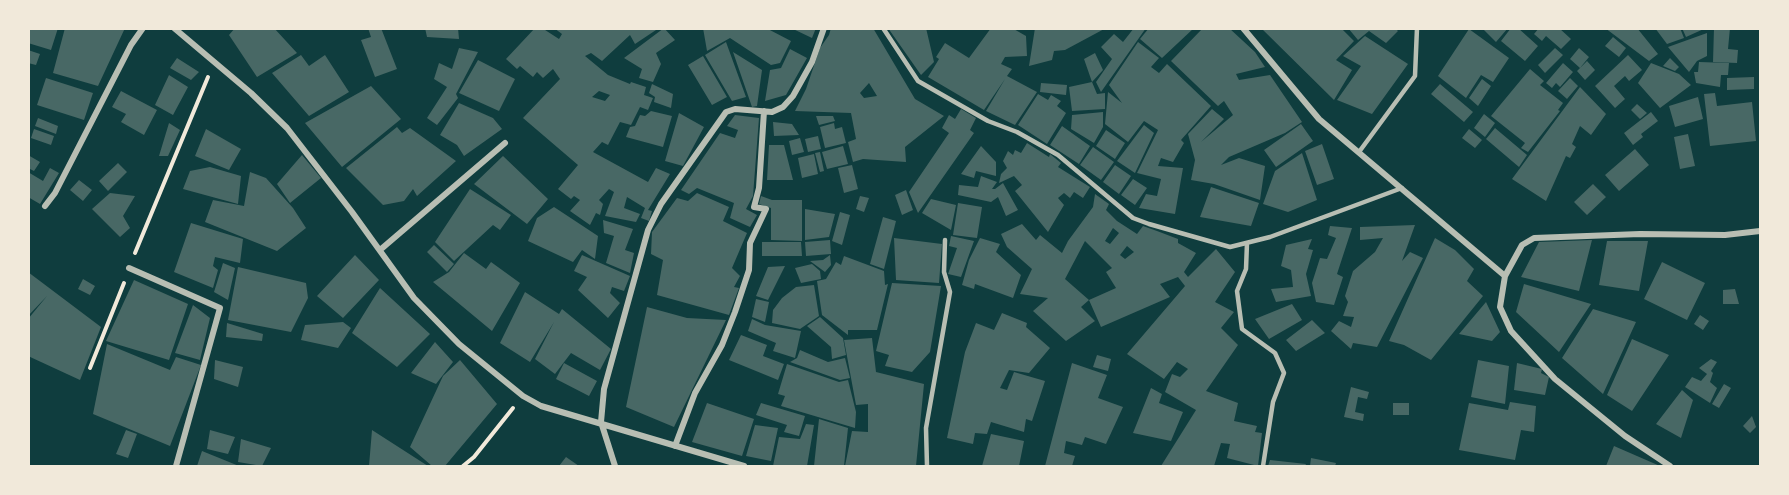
<!DOCTYPE html>
<style>
body{margin:0}
#map{position:relative;width:1789px;height:495px;overflow:hidden;background:#0f3d3e;font-family:"PT Serif",serif}
canvas{display:block}
.frame{position:absolute;inset:0;border:30px solid #f1e9da;pointer-events:none}
</style>
<div id="map">
<canvas width="1789" height="495"></canvas>
<div class="frame"></div>
</div>
<script>
const ctx = document.querySelector('canvas').getContext('2d');
ctx.lineJoin = 'round';
function fillPath(path, color) {
  ctx.fillStyle = color;
  ctx.fill(path, 'evenodd');
}
function shape(rows) {
  const path = new Path2D();
  for (const r of rows) {
    path.moveTo(r[0], r[1]);
    for (let i = 2; i < r.length; i += 2) path.lineTo(r[i], r[i + 1]);
  }
  return path;
}
function stroke(path, color, width, dash) {
  ctx.strokeStyle = color;
  ctx.lineWidth = width;
  ctx.lineCap = dash ? 'butt' : 'round';
  ctx.setLineDash(dash || []);
  ctx.stroke(path);
}
const building = shape([
 [28,28,58,28,51,50,28,43],
 [65,28,125,28,98,86,53,73],
 [235,28,274,28,297,53,257,77,229,35],
 [368,28,381,28,397,69,375,77,361,40,371,37],
 [425,28,458,28,459,39,427,37],
 [535,28,542,28,559,39,562,34,554,28,659,28,635,44,630,35,602,61,591,53,585,56,608,75,630,84,631,82,646,87,644,95,653,98,648,110,640,107,631,125,620,122,608,145,602,142,593,152,648,182,656,168,670,174,648,210,652,211,649,221,641,218,645,208,627,197,624,208,640,214,636,222,605,216,614,192,609,189,599,200,603,204,600,215,596,213,590,225,570,211,580,200,574,196,571,199,558,189,578,165,523,118,560,79,553,69,543,78,537,72,533,77,520,66,517,69,506,59],
 [599,91,610,95,605,101,592,97],
 [664,28,675,40,656,53,661,64,653,82,639,78,642,69,624,58],
 [703,28,766,28,791,41,780,63,771,65,730,38,707,51],
 [791,28,816,28,812,38],
 [831,28,873,28,915,99,944,116,905,147,906,162,863,159,853,162,848,142,856,139,851,113,795,111,806,89,820,48,829,35],
 [869,83,877,96,864,98,860,93],
 [888,28,926,28,934,62,921,75],
 [991,28,1012,28,1026,36,1027,56,1005,57,1001,64,1012,69,1007,76,1037,92,1015,125,986,111,1005,79,984,110,928,77,939,59,936,57,945,43,969,58],
 [1035,28,1106,28,1065,50,1054,51,1052,60,1029,66],
 [1134,28,1146,28,1101,92,1096,82,1112,59,1101,47,1114,34,1123,42],
 [1149,28,1194,28,1162,58,1140,39],
 [1203,28,1229,28,1255,52,1265,67,1236,74,1239,80,1270,75,1302,122,1285,133,1229,157,1221,165,1239,158,1265,166,1260,200,1214,184,1191,180,1195,160,1188,134,1212,109,1224,119,1201,142,1233,115,1224,101,1218,106,1171,61],
 [1261,28,1341,28,1354,41,1336,60,1352,70,1334,100],
 [1348,28,1395,28,1398,31,1386,43,1369,31,1358,40],
 [1482,28,1508,28,1496,42],
 [1511,28,1518,28,1538,46,1525,61,1501,41],
 [1539,28,1559,28,1571,39,1561,49,1546,36,1542,41,1534,34],
 [1605,28,1637,28,1658,54,1649,61],
 [1655,28,1680,28,1684,38,1667,44],
 [1682,28,1706,28,1686,37],
 [1714,28,1730,28,1728,49,1738,50,1737,63,1713,62],
 [1469,29,1509,58,1493,82,1481,75,1466,98,1438,76],
 [1707,33,1707,56,1697,61,1689,72,1668,47],
 [1365,36,1408,64,1372,114,1337,100,1361,66,1343,56],
 [1613,37,1626,48,1619,57,1605,46],
 [726,42,746,97,732,101,705,55],
 [1138,42,1159,58,1151,67,1159,73,1167,64,1211,106,1181,140,1184,143,1173,162,1161,158,1158,166,1183,168,1175,214,1139,208,1146,194,1157,196,1161,179,1137,173,1158,130,1144,121,1128,142,1105,124,1108,92,1122,103,1109,85],
 [459,48,478,52,456,94,458,98,437,125,427,118,447,87,434,79,439,63,452,69],
 [1555,48,1563,55,1545,73,1538,65],
 [1579,48,1589,57,1580,68,1570,59],
 [790,49,807,58,786,95,765,101,770,70,781,68],
 [28,50,40,54,36,65,28,63],
 [733,52,762,70,757,106,752,107],
 [1095,53,1103,70,1092,82,1084,59],
 [301,55,309,66,325,55,349,92,309,116,272,73],
 [1628,55,1642,70,1629,81,1625,76,1614,86,1625,99,1615,108,1595,86],
 [703,56,727,97,712,105,688,65],
 [177,58,199,72,191,80,170,68],
 [1670,58,1679,67,1675,71,1663,66],
 [478,60,515,79,499,111,459,93],
 [1587,61,1595,70,1585,80,1577,71],
 [1699,62,1729,63,1728,75,1721,75,1720,87,1696,83,1694,72,1698,72],
 [1563,63,1573,72,1560,87,1556,83,1552,88,1546,83],
 [1651,63,1679,74,1691,85,1660,108,1638,83],
 [1530,69,1544,81,1540,85,1563,103,1558,110,1560,111,1528,152,1521,148,1525,143,1491,116],
 [169,75,188,87,173,115,155,105],
 [1754,77,1754,89,1727,90,1727,78],
 [46,78,93,93,84,120,37,105],
 [1570,78,1578,86,1567,99,1558,91],
 [1482,79,1491,86,1478,106,1469,98],
 [1092,82,1097,94,1105,93,1105,109,1072,111,1069,87],
 [1041,83,1067,85,1066,95,1040,92],
 [652,84,673,94,671,108,654,102,655,97,649,93],
 [1440,84,1473,112,1464,122,1431,94],
 [371,86,401,119,342,167,305,123],
 [1580,87,1606,114,1591,135,1580,126,1572,144,1576,147,1570,158,1566,156,1546,201,1512,179],
 [121,91,157,110,144,135,121,122,126,114,112,107],
 [1715,93,1717,106,1752,102,1756,141,1710,146,1704,94],
 [1038,94,1048,100,1051,95,1061,101,1057,106,1066,113,1047,144,1018,125],
 [1698,97,1703,119,1675,127,1669,106],
 [459,103,493,118,502,129,464,156,457,145,440,135],
 [1637,104,1647,113,1640,119,1631,110],
 [961,109,976,118,970,130,974,133,918,213,909,192,949,133,942,128,949,115,955,119],
 [651,111,672,116,663,147,626,137,630,127,635,126,640,115,645,116],
 [1103,112,1103,127,1094,143,1071,129,1072,115],
 [1651,112,1658,121,1641,134,1643,137,1633,145,1624,133],
 [679,113,704,127,683,166,665,161],
 [1484,114,1495,123,1485,137,1474,128],
 [735,115,759,118,753,196,746,209,757,215,750,227,730,218,734,203,697,188,689,194,681,190,720,133,735,138,738,130,727,126],
 [816,116,833,116,835,121,819,125],
 [38,118,58,126,56,134,35,126],
 [773,122,792,124,799,135,774,136],
 [169,123,180,130,168,156,159,156],
 [834,123,835,129,842,127,846,143,825,148,820,127],
 [1301,124,1313,141,1276,167,1264,150],
 [1144,125,1154,133,1135,173,1117,161],
 [1062,126,1090,146,1079,164,1050,145],
 [397,127,402,133,410,128,456,161,417,196,413,189,404,201,383,205,346,168],
 [1495,128,1527,155,1519,167,1486,139],
 [34,129,54,136,51,145,31,138],
 [206,129,241,149,229,170,195,156],
 [1469,129,1482,140,1475,148,1462,138],
 [1106,130,1125,143,1115,159,1096,146],
 [1688,134,1695,166,1680,169,1674,137],
 [818,136,821,149,808,152,805,139],
 [800,138,804,152,792,155,789,141],
 [1027,143,1049,157,1050,154,1061,163,1058,167,1090,187,1083,198,1074,192,1070,198,1064,193,1058,198,1064,205,1048,232,1015,191,1022,185,1014,176,999,183,1001,174,1007,168,1003,161,1008,151,1013,155,1015,150,1021,153],
 [1322,144,1334,179,1317,185,1305,151],
 [769,145,784,145,793,180,767,180],
 [843,146,848,164,827,169,822,152],
 [981,146,996,162,996,176,976,171,974,178,961,174],
 [1093,147,1114,162,1101,180,1080,165],
 [1635,149,1649,165,1619,191,1605,175],
 [820,152,824,171,820,172,815,153],
 [1302,153,1317,200,1288,212,1263,204,1275,171],
 [814,154,818,174,802,178,798,158],
 [28,155,40,162,34,171,28,168],
 [302,155,321,178,290,203,277,184],
 [503,156,548,199,527,224,474,184],
 [118,163,127,172,108,191,99,181],
 [852,165,858,189,844,193,838,168],
 [1115,165,1131,176,1119,194,1103,182],
 [210,167,241,176,238,204,183,189,190,171],
 [50,168,59,173,40,204,28,197,28,172,43,181],
 [250,172,266,178,293,208,306,228,277,251,205,222,213,200,244,206],
 [981,176,997,182,992,189,995,189,1003,183,1018,210,1006,216,998,197,991,202,958,195,959,185,978,187],
 [1133,179,1147,188,1135,205,1121,195],
 [79,180,92,190,83,201,70,190],
 [1593,184,1606,197,1587,215,1574,202],
 [1211,187,1259,203,1251,226,1200,217],
 [470,189,511,215,500,230,493,225,454,261,435,242],
 [906,190,913,210,902,215,895,195],
 [110,193,135,196,123,216,130,228,120,237,92,209],
 [697,193,729,207,723,221,747,233,732,268,740,276,734,287,739,288,729,315,657,295,663,260,651,254,652,232,677,198,688,201],
 [1095,194,1109,204,1106,210,1117,221,1137,234,1143,226,1157,231,1178,239,1178,243,1196,253,1184,272,1188,277,1216,249,1235,272,1215,302,1234,312,1221,328,1238,345,1206,391,1238,403,1234,421,1257,426,1255,432,1262,433,1258,466,1227,458,1230,444,1221,443,1214,466,1161,466,1196,410,1165,392,1172,374,1180,377,1188,369,1177,362,1164,379,1127,354,1185,286,1178,277,1160,284,1170,297,1101,327,1089,300,1116,288,1106,272,1112,268,1085,241,1065,279,1089,300,1081,307,1095,321,1066,341,1033,311,1048,298,1020,294,1032,269,1007,247,1001,234,1022,224,1036,240,1040,235,1062,253,1068,241,1093,207],
 [1113,228,1119,233,1110,244,1105,241],
 [1127,246,1134,252,1125,259,1120,255],
 [761,196,772,200,802,200,802,241,771,240,771,208,759,204],
 [860,196,869,198,864,212,856,209],
 [931,199,956,205,951,230,922,213],
 [958,203,982,207,977,238,953,235],
 [554,207,598,236,595,259,582,250,573,262,528,241,537,218],
 [805,209,835,214,829,237,805,240],
 [840,212,850,215,842,245,832,241],
 [883,217,896,221,884,269,870,264],
 [603,220,633,229,625,250,634,253,630,273,606,263,614,236,604,233],
 [191,223,243,239,240,263,215,257,213,266,218,270,213,288,174,272],
 [1415,225,1402,261,1410,252,1423,258,1377,347,1353,343,1351,349,1331,331,1339,321,1351,327,1354,317,1343,316,1348,302,1345,296,1353,271,1375,252,1383,238,1360,240,1360,227],
 [1330,226,1352,228,1337,274,1343,277,1334,305,1316,302,1312,283,1320,258,1327,259,1336,238,1328,235],
 [951,236,974,241,961,277,948,274,957,248,949,246],
 [894,238,942,244,939,283,896,280],
 [980,238,1000,244,996,252,1021,275,1013,298,975,284,974,289,962,285,969,260],
 [1435,238,1455,250,1474,269,1467,281,1483,296,1431,360,1404,345,1389,341],
 [1312,239,1308,249,1313,250,1306,274,1311,296,1276,302,1271,289,1293,287,1291,270,1281,266,1286,245],
 [830,240,831,254,806,256,805,242],
 [1592,240,1579,291,1521,277,1539,242],
 [1607,241,1648,241,1639,291,1599,285],
 [762,242,801,242,802,256,762,256],
 [434,245,454,264,447,272,427,252],
 [464,253,486,269,491,262,520,283,492,331,433,282,449,272],
 [355,255,379,280,343,318,317,296],
 [582,255,630,276,624,291,612,287,610,293,620,303,608,318,578,290,587,277,574,271],
 [830,255,831,265,825,272,810,261,823,260],
 [844,256,884,271,885,285,888,284,877,330,848,330,848,335,822,315,817,281,826,279,836,262,841,265],
 [1662,262,1705,283,1687,320,1644,299],
 [223,263,235,268,228,300,214,292],
 [812,264,820,271,821,279,801,283,795,268],
 [785,266,768,300,756,296,768,267],
 [238,267,306,283,308,298,291,332,228,320],
 [28,272,101,327,80,380,28,356,28,319,47,296,28,316],
 [83,279,95,286,90,295,78,289],
 [134,280,188,304,169,360,106,341],
 [892,283,941,286,930,352,912,372,885,366,889,355,876,351],
 [1524,284,1591,304,1559,352,1516,312],
 [814,285,819,316,800,329,772,323,773,310,782,298,796,287],
 [380,288,430,334,397,367,352,333],
 [1735,289,1739,304,1723,304,1723,290],
 [525,292,559,314,562,309,611,349,600,370,571,353,555,374,535,359,554,322,530,362,500,343],
 [756,299,769,302,765,322,752,317],
 [1486,302,1500,332,1492,341,1459,334],
 [1292,304,1302,320,1269,339,1255,319],
 [193,305,210,318,200,360,175,353],
 [647,307,687,318,726,320,674,427,626,407],
 [1593,309,1636,322,1603,394,1562,358],
 [1002,313,1027,323,1026,327,1050,348,1029,373,1009,370,1000,388,1007,390,1014,372,1045,381,1032,421,1026,419,1024,432,991,422,987,434,975,433,973,444,947,438,965,352,976,323,994,330],
 [1700,315,1709,321,1703,330,1694,324],
 [820,317,843,338,846,355,832,359,831,347,807,326],
 [752,319,765,325,801,331,795,358,773,351,776,343,748,331],
 [1312,320,1325,333,1296,351,1286,340],
 [343,322,351,328,338,348,301,340,305,325],
 [227,323,263,334,262,341,226,337],
 [741,335,767,345,763,356,784,364,778,380,729,360],
 [872,338,876,372,924,384,916,466,845,466,852,431,868,432,868,404,856,405,844,340],
 [1632,339,1669,355,1632,411,1607,395],
 [435,342,453,362,436,384,411,373],
 [107,344,170,370,176,357,201,365,170,446,93,414],
 [800,350,828,362,845,358,850,378,840,380,790,362,797,358],
 [1097,355,1111,359,1108,371,1093,367],
 [1711,359,1717,362,1711,371,1713,373,1710,382,1717,388,1710,403,1685,387,1692,377,1701,381,1707,374,1699,368],
 [215,360,243,367,238,387,214,379],
 [460,360,497,404,445,466,432,466,410,447,443,376],
 [1478,360,1509,366,1505,404,1471,397],
 [564,363,597,381,589,396,556,379],
 [1072,363,1107,375,1098,398,1123,407,1106,444,1085,437,1082,445,1066,441,1064,453,1075,456,1072,466,1045,466],
 [1517,363,1542,369,1541,373,1549,377,1545,395,1514,390],
 [787,364,839,382,848,380,856,412,855,428,781,406,785,396,778,394],
 [1724,384,1731,388,1719,408,1712,404],
 [1351,387,1369,392,1367,399,1358,397,1355,412,1364,414,1363,421,1344,417],
 [1151,388,1162,394,1159,403,1183,412,1171,441,1133,433],
 [1682,390,1693,400,1681,438,1656,424],
 [1510,402,1536,406,1534,432,1521,430,1515,460,1459,450,1469,403,1508,410],
 [707,403,754,419,742,456,692,442],
 [761,403,805,416,799,436,784,432,787,425,756,415],
 [1393,403,1409,403,1409,415,1393,415],
 [1752,416,1756,427,1750,433,1743,426],
 [819,419,848,428,844,466,814,466],
 [806,424,814,425,807,466,773,466,779,437,800,439],
 [755,425,778,428,771,461,746,456],
 [126,430,137,434,128,458,116,454],
 [210,430,235,437,228,454,207,449],
 [372,430,428,466,369,466],
 [991,434,1024,441,1019,466,982,466],
 [241,439,271,448,262,466,238,462],
 [1614,446,1660,466,1606,466],
 [202,451,239,466,197,466],
 [566,457,579,466,559,466],
 [1311,458,1336,463,1335,466,1310,466],
 [1270,460,1306,464,1305,466,1268,466]
]);
const path = shape([
 [135,253,208,77],
 [90,368,124,283],
 [463,466,474,457,513,408]
]);
const service = shape([
 [883,28,918,81,988,121,1017,132,1058,155,1133,218,1149,224,1230,247,1270,237,1402,188],
 [1359,152,1415,76,1417,28],
 [1247,243,1246,269,1237,291,1242,329,1275,353,1284,373,1273,402,1263,466],
 [927,466,926,428,950,292,944,272,945,240]
]);
const minor = shape([
 [174,28,251,93,287,128,352,212,414,298,459,344,523,396,541,406,744,466],
 [1243,28,1319,119,1505,276],
 [45,206,55,193,131,45,143,28],
 [380,250,505,143],
 [129,268,220,308,176,466],
 [675,446,695,393,722,345,735,312,749,270,750,243,766,209,754,207,759,188,764,111],
 [615,466,601,422,604,389,648,230,661,204,726,112,735,109,772,112,783,107,793,96,812,62,824,28],
 [1670,466,1625,436,1555,379,1511,331,1500,307,1505,276,1522,245,1534,238,1640,234,1725,235,1760,231]
]);
fillPath(building, '#486865');
stroke(path, '#f1e9da', 4);
stroke(service, '#b8beb3', 4.5);
stroke(minor, '#b8beb3', 6);
</script>
